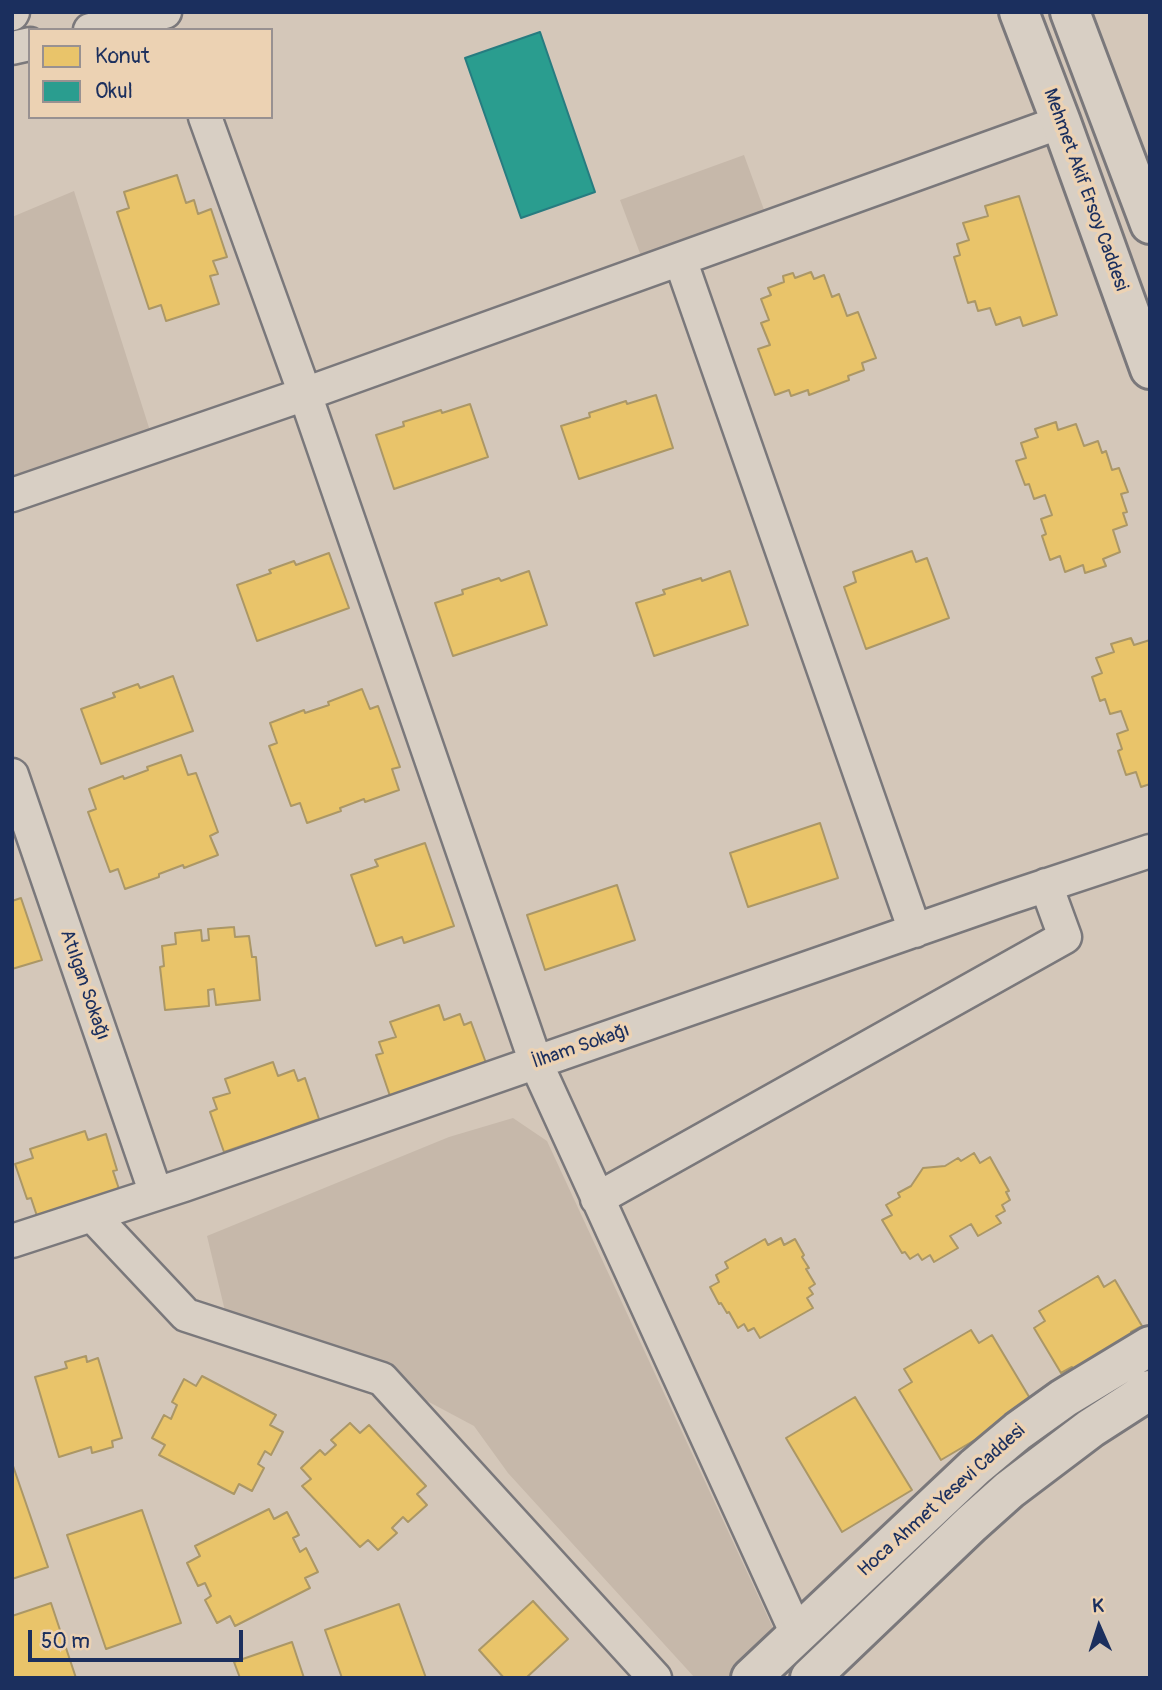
<!DOCTYPE html>
<meta charset="utf-8">
<style>
body{margin:0}
#map{position:relative;width:1162px;height:1690px;overflow:hidden;background:#d4c7b9;font-family:Pangolin,sans-serif}
canvas{display:block}
.frame{position:absolute;inset:0;border:14px solid #1b2f5e;pointer-events:none}
.legend{position:absolute;left:28px;top:28px;width:245px;height:91px;box-sizing:border-box;background:#ecd2b3;border:2px solid #989191;margin:0;padding:9px 12px;list-style:none;font-size:21px;color:#1b2f5e}
.legend li{display:flex;align-items:center;gap:14px;height:35px}
.legend b{width:35px;border:2px solid #989191}
.north{position:absolute;left:1064px;top:1592px;width:70px;height:70px;-webkit-text-stroke:5px #ecd2b3;paint-order:stroke;rotate:357deg;font-size:19px;font-weight:700;line-height:28px;text-align:center;color:#1b2f5e}
.north::after{content:'';display:block;margin:auto;width:24px;height:32px;background:#1b2f5e;clip-path:polygon(50% 0,100% 100%,50% 72%,0 100%)}
.scale{position:absolute;left:28px;top:1630px;width:215px;height:32px;box-sizing:border-box;border:4px solid #1b2f5e;border-top:0;padding-left:9px;font-size:21px;line-height:24px;white-space:nowrap;color:#1b2f5e;-webkit-text-stroke:5px #ecd2b3;paint-order:stroke}
</style>
<div id="map">
<canvas width="1162" height="1690"></canvas>
<div class="frame"></div>
<ul class="legend">
<li><b style="height:19px;background:#e9c46a"></b>Konut</li>
<li><b style="height:19px;background:#2a9d8f"></b>Okul</li>
</ul>
<div class="north">K</div>
<div class="scale">50 m</div>
</div>
<script>
const ctx = document.querySelector('canvas').getContext('2d');
ctx.lineJoin = 'round';
function fillPath(path, color) {
  ctx.fillStyle = color;
  ctx.fill(path, 'evenodd');
}
function shape(rows) {
  const path = new Path2D();
  for (const r of rows) {
    path.moveTo(r[0], r[1]);
    for (let i = 2; i < r.length; i += 2) path.lineTo(r[i], r[i + 1]);
  }
  return path;
}
function stroke(path, color, width, dash) {
  ctx.strokeStyle = color;
  ctx.lineWidth = width;
  ctx.lineCap = dash ? 'butt' : 'round';
  ctx.setLineDash(dash || []);
  ctx.stroke(path);
}
function label(font, color, halo, rows, align = 'center') {
  ctx.font = font + ' Pangolin,sans-serif';
  ctx.lineWidth = 7;
  ctx.setLineDash([]);
  ctx.textBaseline = 'middle';
  ctx.strokeStyle = halo;
  ctx.fillStyle = color;
  for (const [text, x, y, turn = 0] of rows) {
    ctx.save();
    ctx.translate(x, y);
    ctx.rotate((+turn || 0) * Math.PI / 180);
    ctx.textAlign = isNaN(turn) ? turn : align;
    if (halo) ctx.strokeText(text, 0, 0);
    ctx.fillText(text, 0, 0);
    ctx.restore();
  }
}
const green = shape([
 [744,155,767,218,644,264,620,200],
 [74,191,158,456,12,500,12,217],
 [513,1118,547,1141,779,1641,769,1678,695,1678,508,1473,474,1426,339,1354,225,1311,207,1236,449,1137]
]);
const homes = shape([
 [177,175,186,203,194,200,198,214,211,209,227,257,213,261,218,274,210,276,219,304,166,321,161,305,149,309,117,212,129,208,124,192,177,175],
 [1019,196,1057,315,1023,326,1020,317,996,325,990,308,978,311,975,301,968,303,954,257,960,255,957,244,969,240,963,223,988,216,985,206,1019,196],
 [811,272,814,279,824,275,832,297,839,294,847,316,858,312,876,358,862,363,864,370,848,376,849,380,809,395,808,390,791,396,789,390,775,395,758,349,770,345,761,323,769,320,761,299,771,295,768,288,784,282,783,276,793,273,795,278,811,272],
 [656,395,673,448,579,479,561,426,590,417,589,413,626,401,627,404,656,395],
 [470,404,488,457,394,489,376,435,404,426,403,422,441,410,442,413,470,404],
 [1056,422,1058,430,1076,424,1084,446,1098,441,1102,453,1106,451,1112,470,1119,468,1128,492,1121,494,1127,512,1123,513,1127,525,1113,530,1120,552,1103,559,1106,566,1085,573,1083,565,1065,572,1060,556,1050,560,1042,536,1046,534,1041,519,1052,515,1045,495,1034,499,1029,484,1025,485,1016,461,1026,458,1021,443,1038,437,1035,429,1056,422],
 [912,551,916,562,927,558,949,618,866,649,844,587,856,582,853,572,912,551],
 [329,553,349,608,257,641,237,585,271,573,269,570,294,561,296,565,329,553],
 [529,571,547,625,453,656,435,603,463,594,462,590,499,578,501,581,529,571],
 [730,571,748,625,654,656,636,603,665,594,663,590,701,578,702,581,730,571],
 [1131,638,1134,645,1150,640,1150,784,1141,787,1136,772,1126,775,1118,751,1122,749,1117,734,1128,730,1121,711,1110,714,1105,699,1100,701,1092,677,1102,673,1096,658,1114,652,1111,644,1131,638],
 [173,676,193,731,101,764,81,709,115,697,113,693,138,684,140,688,173,676],
 [362,689,370,709,378,706,400,767,392,769,399,790,365,802,364,799,340,808,341,811,307,823,300,803,291,806,269,746,277,743,270,723,304,710,305,713,329,705,328,702,362,689],
 [181,755,188,775,196,773,218,832,210,836,218,855,184,868,183,865,159,874,159,877,125,889,118,869,110,872,88,812,96,809,89,789,123,776,124,779,148,770,147,767,181,755],
 [820,823,838,878,748,907,730,853,820,823],
 [425,843,454,926,404,943,402,937,376,946,351,875,378,866,375,860,425,843],
 [617,885,635,940,545,970,527,915,617,885],
 [21,898,42,960,12,969,12,901,21,898],
 [234,927,235,937,249,936,252,957,256,957,260,1000,216,1005,214,989,208,990,209,1006,165,1010,160,967,164,966,162,946,176,944,175,933,201,930,202,941,209,940,208,929,234,927],
 [439,1005,444,1020,460,1014,464,1025,471,1022,486,1063,457,1073,459,1081,422,1094,419,1086,390,1096,376,1055,383,1053,379,1042,396,1037,390,1022,439,1005],
 [273,1062,278,1076,294,1070,298,1081,305,1078,319,1119,291,1129,293,1137,256,1150,253,1142,224,1152,210,1112,217,1109,213,1098,230,1093,225,1079,273,1062],
 [85,1131,88,1140,106,1134,117,1170,113,1171,123,1201,41,1228,31,1198,27,1199,15,1164,33,1158,30,1149,85,1131],
 [974,1153,980,1163,990,1157,1009,1191,1006,1192,1010,1200,1002,1205,1005,1211,996,1216,1001,1223,978,1236,971,1224,950,1236,958,1248,934,1262,930,1255,922,1260,918,1254,910,1259,905,1252,902,1253,882,1220,892,1215,886,1205,900,1197,898,1193,911,1186,923,1168,945,1166,958,1158,961,1161,974,1153],
 [781,1238,784,1245,795,1239,804,1255,802,1257,809,1268,806,1269,815,1284,809,1288,813,1294,807,1298,813,1308,760,1338,754,1328,748,1331,744,1324,738,1328,729,1312,727,1313,721,1303,719,1304,710,1287,719,1282,716,1275,728,1268,725,1262,765,1239,768,1245,781,1238],
 [1098,1276,1104,1287,1115,1280,1142,1326,1131,1332,1139,1346,1080,1380,1072,1367,1061,1373,1034,1328,1045,1321,1039,1311,1098,1276],
 [971,1330,979,1343,992,1335,1034,1405,941,1460,899,1390,912,1382,904,1369,971,1330],
 [86,1356,87,1362,98,1358,122,1438,112,1441,113,1447,92,1453,91,1447,59,1457,35,1377,67,1368,65,1362,86,1356],
 [202,1376,276,1415,270,1425,283,1432,271,1455,265,1451,258,1464,264,1468,252,1491,239,1484,234,1494,159,1455,165,1445,152,1438,164,1415,171,1419,177,1405,172,1402,184,1379,196,1386,202,1376],
 [855,1397,912,1490,842,1532,786,1438,855,1397],
 [350,1423,360,1433,369,1425,426,1486,417,1494,427,1505,408,1522,403,1517,392,1528,397,1533,378,1550,368,1540,360,1547,302,1486,311,1479,301,1468,320,1450,325,1455,336,1445,331,1440,350,1423],
 [12,1463,48,1567,12,1579,12,1463],
 [269,1509,274,1519,287,1512,299,1535,293,1538,300,1552,306,1548,318,1572,305,1578,310,1588,235,1626,230,1616,217,1623,205,1600,211,1596,205,1583,198,1586,187,1563,200,1556,195,1546,269,1509],
 [142,1510,181,1623,106,1649,67,1535,142,1510],
 [533,1601,568,1639,526,1678,504,1678,479,1650,533,1601],
 [51,1603,76,1678,12,1678,12,1616,51,1603],
 [399,1604,426,1678,342,1678,325,1630,399,1604],
 [292,1642,304,1678,240,1678,234,1662,292,1642]
]);
const schools = shape([
 [540,32,595,192,521,218,465,58,540,32]
]);
const street = shape([
 [12,14,13,12],
 [90,30,165,12],
 [12,48,30,44],
 [205,117,305,394,536,1063,797,1634],
 [680,259,915,931],
 [12,495,305,394,1061,122],
 [12,775,156,1194],
 [597,1199,1065,937,1046,885],
 [92,1215,186,1315,382,1379,655,1678],
 [12,1241,184,1185,1005,899,1150,851]
]);
const secondary = shape([
 [1019,12,1061,122,1150,369],
 [1070,12,1150,224]
]);
const primary = shape([
 [751,1678,975,1467,1018,1431,1064,1398,1150,1346],
 [810,1678,971,1524,1009,1490,1091,1428,1150,1390]
]);
const streetNames = [
 ["Mehmet Akif Ersoy Caddesi",1085,190,70],
 ["Atılgan Sokağı",84,985,71],
 ["İlham Sokağı",581,1047,-19],
 ["Hoca Ahmet Yesevi Caddesi",942,1501,-42]
];
fillPath(green, '#c6b8aa');
fillPath(homes, '#e9c46a');
stroke(homes, '#ab9766', 2);
fillPath(schools, '#2a9d8f');
stroke(schools, '#267c80', 2);
stroke(street, '#7a787b', 37);
stroke(secondary, '#7a787b', 44);
stroke(primary, '#7a787b', 44);
stroke(street, '#d8cfc4', 32);
stroke(secondary, '#d8cfc4', 38);
stroke(primary, '#d8cfc4', 38);
label('19px', '#1b2f5e', '#ecd2b3', streetNames);
</script>
